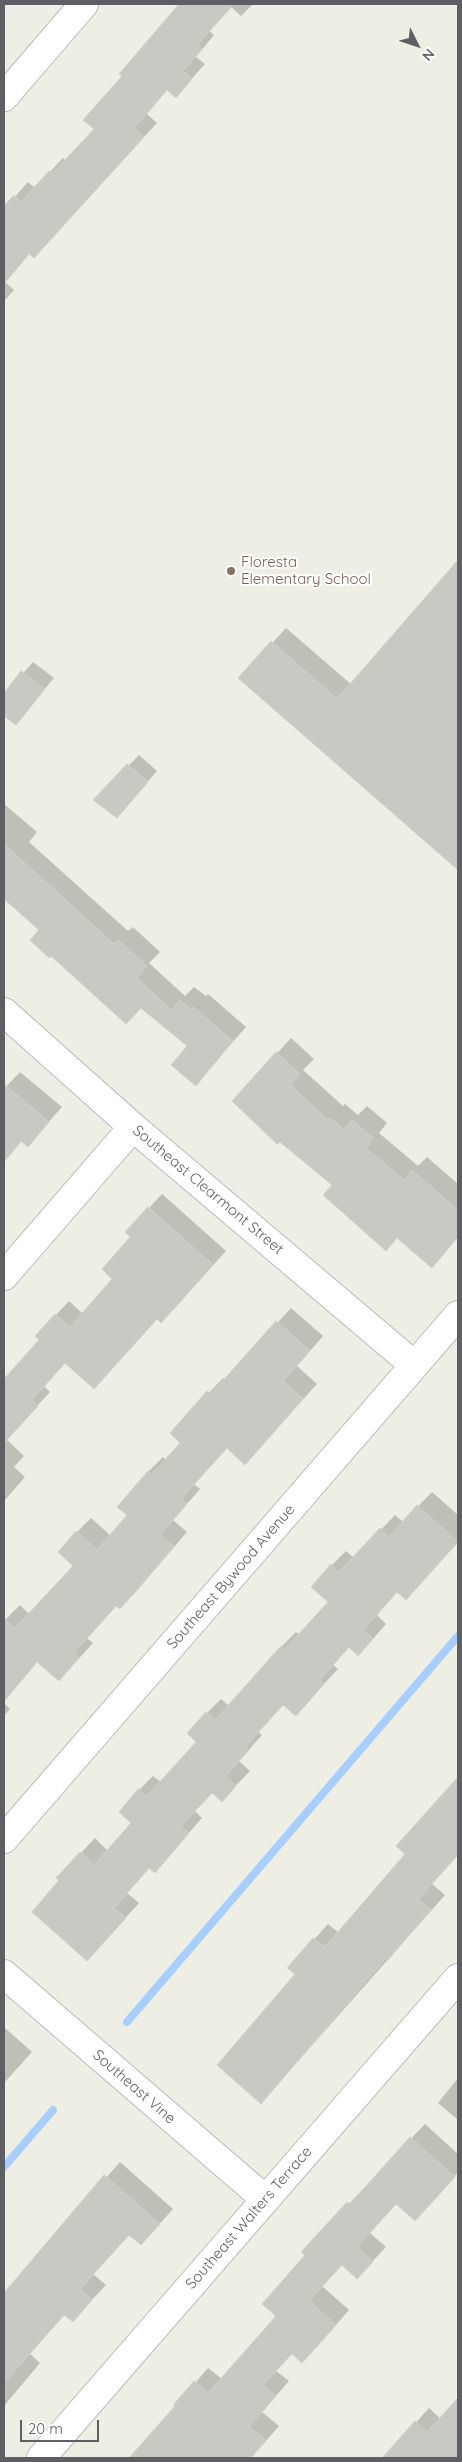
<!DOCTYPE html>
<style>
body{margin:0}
#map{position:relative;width:462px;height:2462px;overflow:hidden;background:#efeee5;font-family:Quicksand,sans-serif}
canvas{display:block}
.frame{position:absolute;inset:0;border:5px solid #5d5f65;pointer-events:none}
.north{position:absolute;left:392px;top:20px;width:50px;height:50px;-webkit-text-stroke:4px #fff;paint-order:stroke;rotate:131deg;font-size:14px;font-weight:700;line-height:20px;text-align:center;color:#5d5f65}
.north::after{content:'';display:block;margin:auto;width:18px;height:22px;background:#5d5f65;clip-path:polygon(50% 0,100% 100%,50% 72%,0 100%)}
.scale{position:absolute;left:20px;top:2420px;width:79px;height:22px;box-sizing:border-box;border:2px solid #5d5f65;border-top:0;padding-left:6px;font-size:15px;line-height:18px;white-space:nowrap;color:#5d5f65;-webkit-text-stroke:4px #fff;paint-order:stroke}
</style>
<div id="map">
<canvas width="462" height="2462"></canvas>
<div class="frame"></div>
<div class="north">N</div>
<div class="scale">20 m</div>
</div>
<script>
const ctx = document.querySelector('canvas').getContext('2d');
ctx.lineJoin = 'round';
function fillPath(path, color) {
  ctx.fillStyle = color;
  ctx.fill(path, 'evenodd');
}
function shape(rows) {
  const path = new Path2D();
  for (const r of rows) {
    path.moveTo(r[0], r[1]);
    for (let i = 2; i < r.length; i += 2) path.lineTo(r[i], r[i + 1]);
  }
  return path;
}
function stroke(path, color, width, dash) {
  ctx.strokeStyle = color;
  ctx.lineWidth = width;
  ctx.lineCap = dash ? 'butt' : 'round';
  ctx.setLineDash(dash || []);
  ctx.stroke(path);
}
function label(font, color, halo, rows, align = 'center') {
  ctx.font = font + ' Quicksand,sans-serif';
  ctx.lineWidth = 4;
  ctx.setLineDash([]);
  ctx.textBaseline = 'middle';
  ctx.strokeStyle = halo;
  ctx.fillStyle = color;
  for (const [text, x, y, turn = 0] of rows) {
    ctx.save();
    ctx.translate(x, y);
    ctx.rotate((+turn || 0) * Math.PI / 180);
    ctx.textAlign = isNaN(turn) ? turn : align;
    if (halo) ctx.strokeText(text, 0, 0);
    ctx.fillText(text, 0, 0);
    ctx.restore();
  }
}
const shadow = shape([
 [181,4,253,4,241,16,231,7,209,31,214,35,196,57,205,64,176,96,168,89,147,114,157,123,47,242,30,253,5,282,14,290,4,301,4,209,28,182,35,188,63,158,66,161,95,129,124,76],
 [458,562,458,868,240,678,286,628,352,685],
 [33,662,54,678,16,723,4,714,4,695],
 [139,755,157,771,117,817,95,800],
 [4,804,37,832,29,842,128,931,133,927,160,952,149,963,185,996,194,987,206,996,208,994,246,1027,196,1084,189,1046,41,930,4,897],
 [291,1038,314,1059,303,1070,343,1106,345,1104,358,1115,367,1106,387,1123,379,1133,418,1166,427,1157,458,1184,458,1237,432,1266,234,1101],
 [20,1072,62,1107,28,1145,22,1141,4,1162,4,1089],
 [162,1194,226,1251,175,1308,161,1321,158,1318,94,1388,66,1362,44,1386,50,1392,6,1439,24,1456,14,1467,25,1477,4,1501,4,1380,40,1340,56,1315,69,1301,83,1314,114,1279,132,1237,127,1232],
 [291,1308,323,1336,297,1366,317,1384,245,1463,228,1446,194,1484,200,1489,173,1520,187,1532,134,1594,120,1608,117,1605,87,1638,93,1643,73,1665,59,1680,38,1661,4,1702,4,1621,20,1605,29,1614,75,1566,77,1532,91,1518,111,1536,129,1515,119,1506,149,1471,163,1457,166,1460,182,1443,172,1433,223,1378,225,1380],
 [432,1492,458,1515,458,1542,420,1584,398,1591,377,1615,386,1624,372,1640,350,1646,333,1665,338,1669,296,1714,283,1704,258,1732,262,1735,239,1761,250,1771,222,1800,213,1792,195,1811,202,1818,155,1871,150,1867,127,1893,139,1903,87,1960,61,1880,81,1853,95,1838,108,1851,133,1822,139,1790,153,1776,161,1782,198,1742,207,1713,221,1699,229,1706,282,1646,296,1632,300,1635,330,1602,332,1565,346,1551,354,1558,395,1515,403,1522],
 [4,1703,10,1709,4,1716],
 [458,1779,458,1854,432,1884,445,1895,261,2103,297,1974,289,1968,328,1924,339,1933,407,1854,398,1846],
 [4,2027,32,2052,4,2083],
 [458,2078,458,2120,438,2103],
 [425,2124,458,2154,458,2172,428,2205,397,2203,370,2233,386,2247,371,2263,342,2264,322,2286,349,2310,316,2348,292,2353,276,2371,289,2381,262,2412,279,2426,259,2449,250,2458,239,2458,234,2454,230,2458,131,2458,208,2368,222,2379,278,2316,306,2255,303,2252],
 [120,2162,173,2209,155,2229,130,2234,93,2274,106,2285,73,2320,65,2314,30,2354,40,2363,4,2406,4,2335,10,2328,4,2323,4,2294],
 [458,2400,458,2452,453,2458,393,2458,388,2453,429,2408,441,2419]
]);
const stream = shape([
 [127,2022,458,1636],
 [4,2167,53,2110]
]);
const building = shape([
 [179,4,234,4,197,45,202,49,183,71,192,79,176,98,167,90,134,128,144,137,34,258,29,254,4,284,4,206,14,195,21,202,49,171,52,174,94,129,83,120,122,76,119,74,179,4],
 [458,560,458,870,238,678,271,641,337,699,458,560],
 [21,671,45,689,16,725,4,716,4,693,21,671],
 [127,764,148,782,117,818,93,800,127,764],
 [4,844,114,944,118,940,147,966,137,978,171,1010,180,1000,191,1009,193,1007,233,1041,196,1086,171,1065,187,1046,141,1008,126,1024,51,956,49,958,30,940,39,930,4,899,4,844],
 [276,1052,300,1074,290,1085,328,1120,330,1118,344,1129,352,1120,373,1138,366,1148,404,1180,412,1170,458,1210,458,1237,432,1268,397,1238,386,1251,323,1195,332,1185,280,1142,277,1144,232,1101,276,1052],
 [4,1084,49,1122,28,1147,21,1141,4,1162,4,1084],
 [148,1207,213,1265,161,1323,157,1319,94,1389,65,1363,32,1400,38,1406,4,1443,4,1379,39,1340,35,1336,55,1314,70,1327,112,1279,102,1269,130,1237,125,1232,148,1207],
 [276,1321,310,1351,283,1381,303,1399,245,1465,227,1448,181,1499,187,1504,160,1535,174,1546,120,1609,116,1606,74,1653,79,1658,59,1681,37,1662,4,1701,4,1618,15,1628,73,1566,58,1552,76,1531,97,1550,127,1515,117,1507,148,1471,152,1474,180,1443,170,1433,207,1391,211,1394,276,1321],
 [417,1505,458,1542,406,1600,397,1592,363,1630,373,1639,358,1656,349,1647,320,1680,324,1684,296,1716,283,1705,245,1747,249,1750,226,1776,236,1786,222,1802,212,1793,181,1826,189,1833,155,1873,149,1868,114,1908,126,1918,87,1961,32,1912,59,1880,56,1878,80,1852,94,1865,131,1823,119,1812,138,1789,147,1796,196,1742,187,1733,206,1712,215,1720,281,1646,285,1649,328,1602,311,1587,331,1564,339,1572,380,1528,389,1537,417,1505],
 [458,1777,458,1855,418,1899,431,1910,387,1961,385,1959,261,2104,217,2065,295,1974,287,1968,313,1938,325,1947,405,1854,396,1846,458,1777],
 [410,2137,455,2177,415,2221,396,2204,357,2247,373,2262,357,2279,342,2265,309,2301,336,2325,302,2363,292,2354,263,2385,276,2396,249,2427,266,2440,251,2458,129,2458,175,2406,174,2404,194,2381,208,2393,276,2316,262,2304,305,2255,301,2252,347,2202,350,2204,410,2137],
 [104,2175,160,2224,141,2245,129,2235,80,2289,92,2300,73,2322,64,2315,4,2383,4,2293,104,2175],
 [458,2398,458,2458,382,2458,415,2421,427,2432,458,2398]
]);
const street = shape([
 [4,97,84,4],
 [4,1012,133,1127,414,1365],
 [4,1276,133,1127],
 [4,1839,458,1315],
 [4,1974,265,2199],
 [41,2458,458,1978]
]);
const markers = [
 [231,571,5,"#8d6e63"]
];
const educationNames = [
 ["Floresta",241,562],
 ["Elementary School",241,579]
];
const streetNames = [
 ["Southeast Clearmont Street",208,1190,40],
 ["Southeast Bywood Avenue",231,1577,-49],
 ["Southeast Vine",134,2087,41],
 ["Southeast Walters Terrace",249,2218,-49]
];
fillPath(shadow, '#0003');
stroke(stream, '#a7cefd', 8);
fillPath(building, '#cac8c2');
stroke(building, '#d3d0c3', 1);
stroke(street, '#b7b9be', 30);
stroke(street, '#fff', 28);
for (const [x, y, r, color] of markers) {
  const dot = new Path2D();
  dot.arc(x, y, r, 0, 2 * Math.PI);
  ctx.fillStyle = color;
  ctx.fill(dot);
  stroke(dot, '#fff', 2);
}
label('15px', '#785e54', '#fff', educationNames, 'left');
label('15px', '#5d5f65', '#fff', streetNames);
</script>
